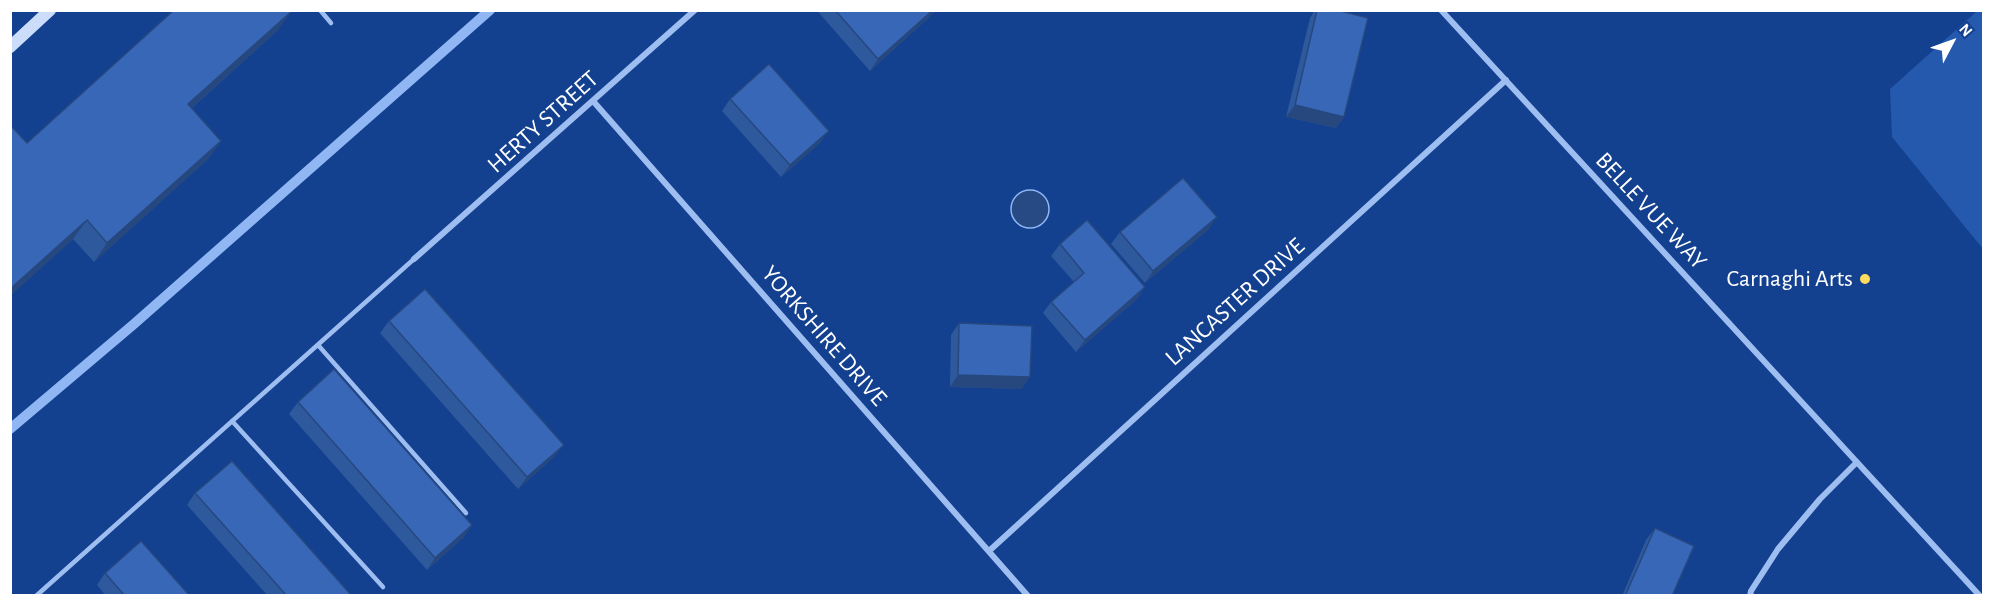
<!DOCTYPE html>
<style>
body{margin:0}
#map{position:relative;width:1994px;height:606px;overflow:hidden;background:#13408f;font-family:"Alegreya Sans",sans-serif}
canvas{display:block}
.frame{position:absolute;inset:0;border:12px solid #fff;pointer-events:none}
.north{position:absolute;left:1922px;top:12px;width:60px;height:60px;-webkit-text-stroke:4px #13408f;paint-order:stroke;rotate:49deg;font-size:16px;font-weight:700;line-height:24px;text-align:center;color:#fff}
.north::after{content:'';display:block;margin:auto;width:21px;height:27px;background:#fff;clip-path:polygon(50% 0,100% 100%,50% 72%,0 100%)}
</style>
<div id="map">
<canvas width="1994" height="606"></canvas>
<div class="frame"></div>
<div class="north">N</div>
</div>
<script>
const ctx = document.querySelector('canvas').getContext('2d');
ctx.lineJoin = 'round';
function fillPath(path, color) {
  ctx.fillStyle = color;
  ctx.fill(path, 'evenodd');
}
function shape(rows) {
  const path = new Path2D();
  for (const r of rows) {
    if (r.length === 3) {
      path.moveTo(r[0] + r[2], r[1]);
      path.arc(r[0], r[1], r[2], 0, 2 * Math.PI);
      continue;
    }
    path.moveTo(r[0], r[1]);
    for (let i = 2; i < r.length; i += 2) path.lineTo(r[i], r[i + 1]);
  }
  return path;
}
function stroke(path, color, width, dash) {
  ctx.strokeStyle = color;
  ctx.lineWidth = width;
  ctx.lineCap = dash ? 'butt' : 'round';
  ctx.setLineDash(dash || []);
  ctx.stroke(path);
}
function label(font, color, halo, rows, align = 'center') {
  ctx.font = font + ' "Alegreya Sans",sans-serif';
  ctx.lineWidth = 6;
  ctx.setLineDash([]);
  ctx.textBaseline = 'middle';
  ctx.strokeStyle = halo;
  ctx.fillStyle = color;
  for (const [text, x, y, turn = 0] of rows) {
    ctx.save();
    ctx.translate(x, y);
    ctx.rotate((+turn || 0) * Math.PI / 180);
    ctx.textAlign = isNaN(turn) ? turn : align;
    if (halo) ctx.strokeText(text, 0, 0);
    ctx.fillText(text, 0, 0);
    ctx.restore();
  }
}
const green = shape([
 [1977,11,1984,11,1983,249,1892,137,1890,89]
]);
const water = shape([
 [1030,209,19]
]);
const stream = shape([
 [10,429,134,324,490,10]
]);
const lane = shape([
 [320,10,331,23],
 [318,345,466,513],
 [232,421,383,587],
 [36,596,414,259]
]);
const street = shape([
 [1441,10,1980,596],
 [593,101,1028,596],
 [414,259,695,10],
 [989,551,1506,80],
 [1750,596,1751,591,1778,549,1820,499,1857,462]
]);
const secondary = shape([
 [10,47,50,10]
]);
const wall = shape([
 [820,10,937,10,870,71,819,13],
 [1315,10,1337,10,1344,117,1336,128,1286,117,1310,18],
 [278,30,192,108,221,141,207,160,94,262,73,239,10,296,10,125,27,143],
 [730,99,820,143,781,177,722,111],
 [1209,229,1145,283,1111,244,1120,232],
 [1060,244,1145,287,1137,299,1076,352,1043,313,1051,302,1074,282,1051,256],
 [389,321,555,456,518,489,380,333],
 [959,323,1022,389,950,387,951,335],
 [298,402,472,525,464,537,427,570,289,414],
 [195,493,352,596,268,596,187,505],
 [1655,528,1672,596,1622,596,1646,540],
 [105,573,190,596,106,596,97,585]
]);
const shadedWall = shape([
 [933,10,937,10,870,71,878,59],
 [292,11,278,30,175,123,188,104],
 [1295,105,1344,117,1336,128,1286,117],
 [829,131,820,143,781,177,790,165],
 [221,141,207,160,94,262,107,243],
 [1217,217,1209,229,1145,283,1153,271],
 [87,220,73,239,10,296,10,289],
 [1145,287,1137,299,1076,352,1085,340],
 [958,375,1030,377,1022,389,950,387],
 [564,445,555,456,518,489,527,477],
 [472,525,464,537,427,570,435,558]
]);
const building = shape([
 [174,10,292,11,188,104,221,141,107,243,87,220,10,289,10,125,27,143,174,10],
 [835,10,933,10,878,59,835,10],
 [1317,10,1337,10,1368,18,1344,117,1295,105,1317,10],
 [769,64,829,131,790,165,730,99,769,64],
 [1183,178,1217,217,1153,271,1120,232,1183,178],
 [1087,220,1145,287,1085,340,1051,302,1084,273,1060,244,1087,220],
 [425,289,564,445,527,477,389,321,425,289],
 [959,323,1032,326,1030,377,958,375,959,323],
 [334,369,472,525,435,558,298,402,334,369],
 [232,461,352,596,287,596,195,493,232,461],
 [1655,528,1694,546,1672,596,1625,596,1655,528],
 [141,541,190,596,125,596,105,573,141,541]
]);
const markers = [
 [1865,279,6,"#ffdc5e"]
];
const streetNames = [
 ["HERTY STREET",543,122,-42],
 ["BELLE VUE WAY",1651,211,47],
 ["LANCASTER DRIVE",1235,302,-42],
 ["YORKSHIRE DRIVE",824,336,49]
];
const poiNames = [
 ["Carnaghi Arts",1853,279]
];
fillPath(green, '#2559ae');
fillPath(water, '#284a84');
stroke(water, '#90b7f4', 1.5);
stroke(stream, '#90b7f4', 10);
stroke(lane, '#9ebef1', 4.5);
stroke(street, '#9ebef1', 6);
stroke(secondary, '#ccddfc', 12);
fillPath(wall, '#2f599d');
fillPath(shadedWall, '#26487f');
fillPath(building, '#3767b6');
stroke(building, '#26487f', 1.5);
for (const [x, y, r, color] of markers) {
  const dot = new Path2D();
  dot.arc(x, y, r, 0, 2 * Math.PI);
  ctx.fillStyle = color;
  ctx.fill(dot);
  stroke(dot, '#13408f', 2);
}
label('24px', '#fff', '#13408f', streetNames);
label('24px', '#fff', '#13408f', poiNames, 'right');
</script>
